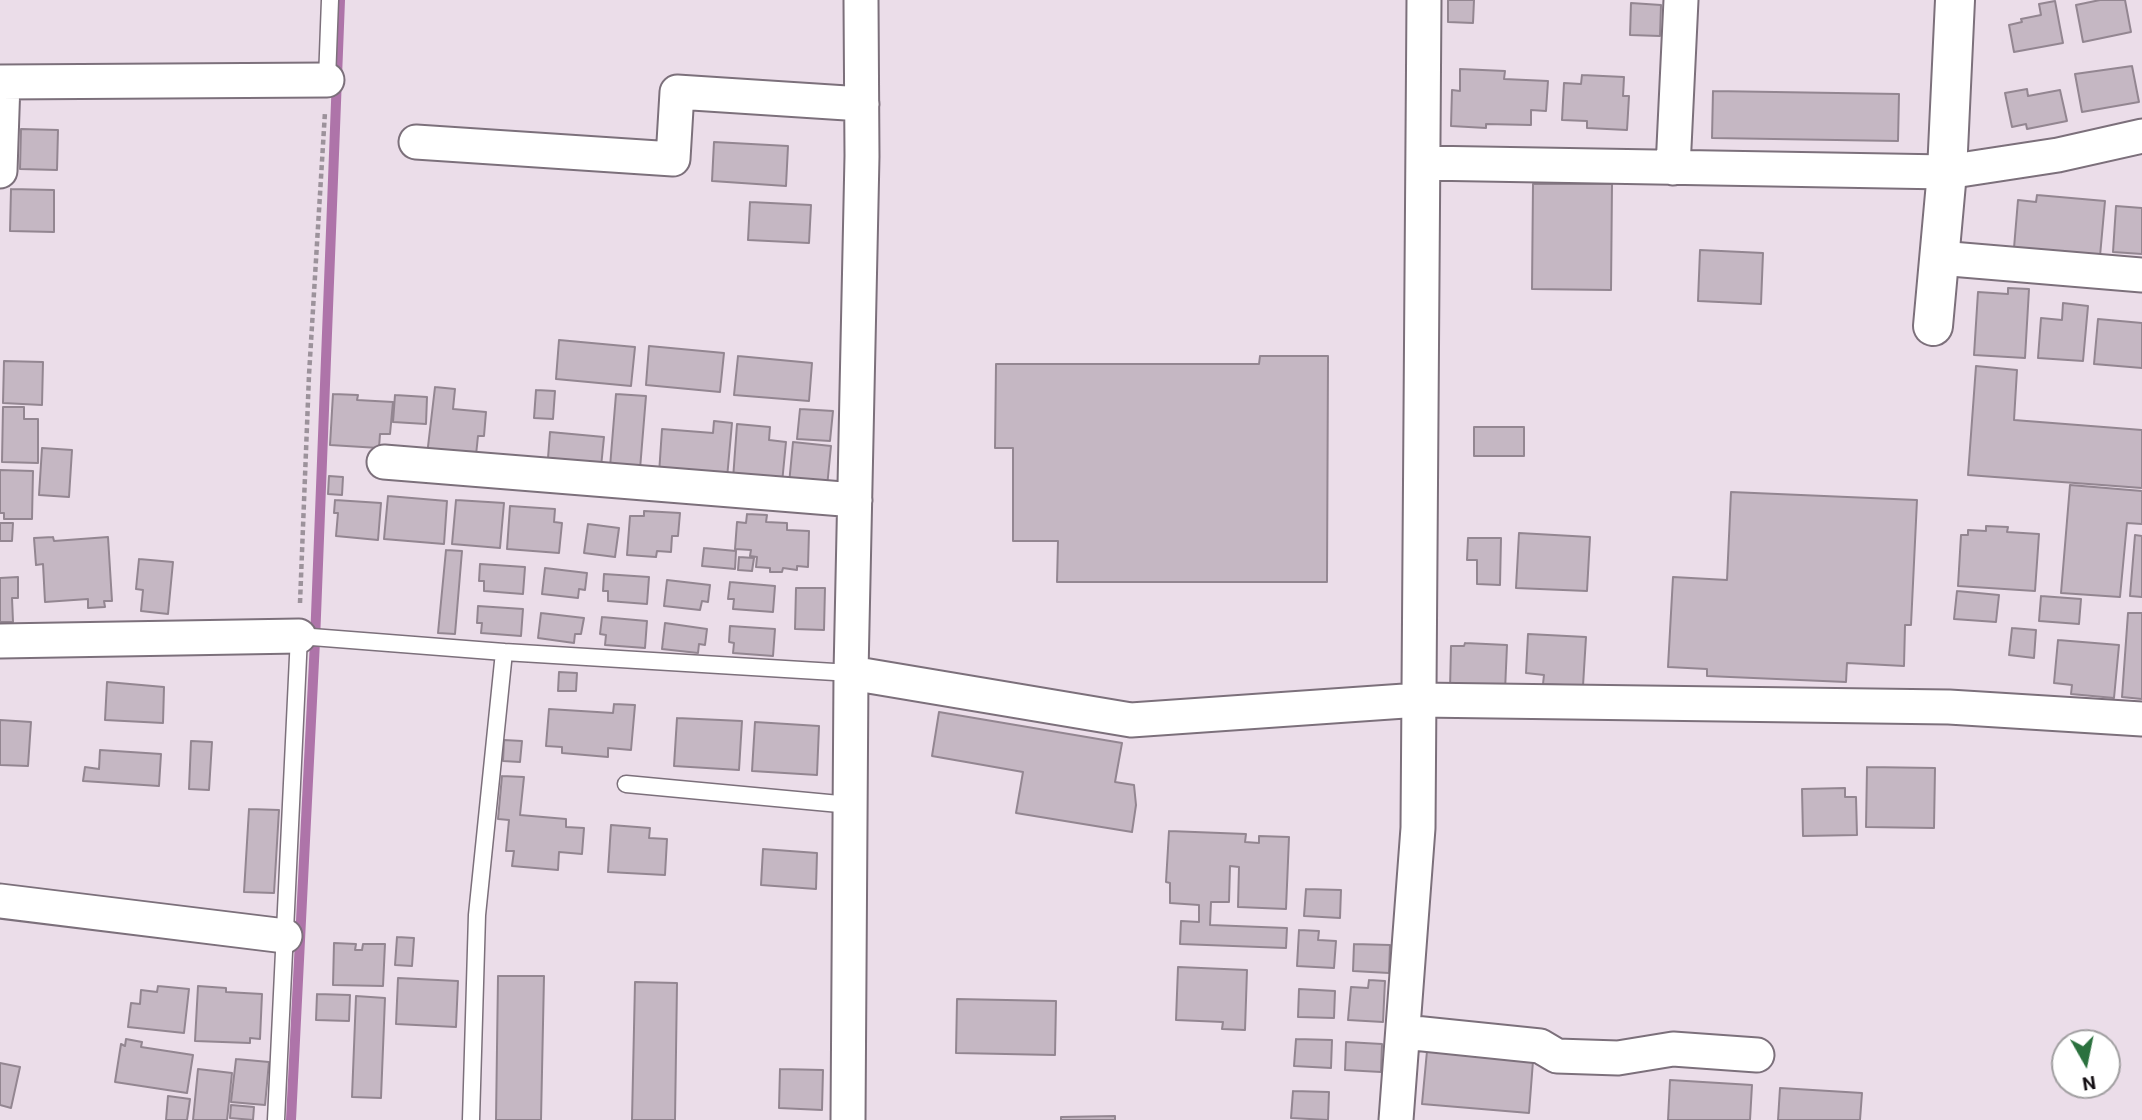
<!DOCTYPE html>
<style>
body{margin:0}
#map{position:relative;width:2142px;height:1120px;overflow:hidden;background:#ebdde9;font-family:Roboto,sans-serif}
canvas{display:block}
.north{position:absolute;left:2051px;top:1029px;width:70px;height:70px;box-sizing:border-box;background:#fff;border:2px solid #a19fa1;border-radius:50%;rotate:171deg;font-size:19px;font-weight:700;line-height:28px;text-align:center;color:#151014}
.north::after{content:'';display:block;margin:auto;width:24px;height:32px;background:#2b713e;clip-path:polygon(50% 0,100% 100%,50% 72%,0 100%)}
</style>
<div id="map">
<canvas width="2142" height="1120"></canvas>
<div class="north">N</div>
</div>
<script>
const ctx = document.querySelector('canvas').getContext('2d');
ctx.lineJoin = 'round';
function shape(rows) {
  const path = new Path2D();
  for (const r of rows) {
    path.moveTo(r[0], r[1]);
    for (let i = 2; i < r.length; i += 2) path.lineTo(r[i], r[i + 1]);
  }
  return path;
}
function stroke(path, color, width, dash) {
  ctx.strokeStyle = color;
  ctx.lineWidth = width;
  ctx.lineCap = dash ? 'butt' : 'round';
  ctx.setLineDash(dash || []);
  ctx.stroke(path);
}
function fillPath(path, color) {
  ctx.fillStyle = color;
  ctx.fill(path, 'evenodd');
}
const stream = shape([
 [291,1120,315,641,340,0]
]);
const building = shape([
 [1448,0,1474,0,1473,23,1448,22,1448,0],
 [2100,0,2125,0,2131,32,2083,42,2076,5,2100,0],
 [2055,1,2063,43,2014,52,2009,25,2022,22,2021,19,2041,15,2039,4,2055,1],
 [1631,3,1661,5,1660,36,1630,35,1631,3],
 [2132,66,2139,102,2082,112,2075,74,2132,66],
 [1460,69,1505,71,1504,79,1548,81,1546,111,1531,110,1531,125,1486,124,1486,128,1451,126,1452,90,1460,91,1460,69],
 [1582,75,1624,77,1623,96,1629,96,1627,130,1587,128,1587,121,1562,120,1564,83,1581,84,1582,75],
 [2027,89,2028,96,2060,90,2067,121,2027,129,2026,124,2012,127,2005,93,2027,89],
 [1713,91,1899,94,1898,141,1712,138,1713,91],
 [21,129,58,130,57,170,20,169,21,129],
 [714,142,788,146,786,186,712,181,714,142],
 [1533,184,1612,184,1611,290,1532,289,1533,184],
 [11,189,54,190,54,232,10,231,11,189],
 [2037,195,2105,201,2100,256,2014,248,2018,200,2036,202,2037,195],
 [750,202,811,205,809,243,748,240,750,202],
 [2116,206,2142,208,2142,254,2113,252,2116,206],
 [1700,250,1763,253,1761,304,1698,301,1700,250],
 [2008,288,2029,289,2025,358,1974,355,1978,292,2008,294,2008,288],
 [2063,303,2088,306,2083,361,2038,358,2041,318,2062,320,2063,303],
 [2098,319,2142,323,2142,368,2094,364,2098,319],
 [559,340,635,347,631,386,556,379,559,340],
 [649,346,724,353,720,392,646,385,649,346],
 [738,356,812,363,809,401,734,395,738,356],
 [1260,356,1328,356,1327,582,1057,582,1058,541,1013,541,1013,448,995,448,996,364,1259,364,1260,356],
 [4,361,43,362,42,405,3,403,4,361],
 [1976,366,2017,370,2014,420,2142,430,2142,488,1968,475,1976,366],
 [435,387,455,389,453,409,486,412,484,436,478,436,476,455,427,455,435,387],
 [536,390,555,391,553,419,534,418,536,390],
 [333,394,358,395,357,400,393,402,390,434,380,434,379,448,330,445,333,394],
 [616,394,646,396,640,469,610,467,616,394],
 [395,395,427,397,426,424,393,422,395,395],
 [3,407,24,407,24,419,38,419,38,463,2,462,3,407],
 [800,409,833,411,830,441,797,439,800,409],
 [714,421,732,423,727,478,659,474,662,429,713,433,714,421],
 [737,424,770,427,769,440,786,442,782,483,733,479,737,424],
 [1474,427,1524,427,1524,456,1474,456,1474,427],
 [550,432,604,437,601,467,566,465,566,460,548,458,550,432],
 [793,442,831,446,827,487,789,484,793,442],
 [42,448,72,450,69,497,39,495,42,448],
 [0,470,33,471,32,519,4,519,4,513,0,513,0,470],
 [329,476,343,477,342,495,328,494,329,476],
 [2070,485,2142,491,2142,524,2127,523,2120,597,2061,593,2070,485],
 [1731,492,1917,500,1911,625,1905,625,1904,666,1847,663,1846,682,1707,676,1707,669,1668,667,1673,577,1727,580,1731,492],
 [388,496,447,501,444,544,384,539,388,496],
 [335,500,381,503,378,540,336,536,338,513,334,513,335,500],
 [456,500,504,503,500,548,452,544,456,500],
 [510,506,555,509,554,522,562,523,559,553,507,549,510,506],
 [644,511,680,513,678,536,672,536,671,552,657,551,656,557,627,555,630,516,644,516,644,511],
 [747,514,767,515,766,522,787,523,787,530,809,531,808,567,797,566,797,570,783,568,782,572,770,572,770,568,756,567,757,557,750,556,751,550,735,549,737,522,746,523,747,514],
 [0,523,13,523,12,541,0,541,0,523],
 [588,524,619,528,615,557,584,553,588,524],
 [1986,526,2008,527,2007,532,2039,534,2035,591,1958,586,1961,535,1968,535,1968,530,1986,531,1986,526],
 [1519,533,1590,537,1587,591,1516,588,1519,533],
 [2135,535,2142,536,2142,597,2130,596,2135,535],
 [53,537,54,541,108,537,112,601,104,601,105,607,88,608,88,599,45,602,43,564,36,565,34,538,53,537],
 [1468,538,1501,538,1500,585,1477,584,1477,560,1467,560,1468,538],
 [704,548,736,551,735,569,702,566,704,548],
 [446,550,462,551,455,634,438,633,446,550],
 [739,557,754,558,752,571,738,570,739,557],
 [139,559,173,562,168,614,141,611,143,590,136,589,139,559],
 [480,564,525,567,523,594,484,591,484,581,479,581,480,564],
 [545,568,587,573,585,590,579,589,578,598,542,594,545,568],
 [604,574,649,577,647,604,608,601,608,591,603,591,604,574],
 [18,577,18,598,12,598,13,622,0,622,0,578,18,577],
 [667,580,710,585,708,602,702,601,700,610,664,606,667,580],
 [730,582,775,586,773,612,733,609,734,599,728,599,730,582],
 [796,588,825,588,824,630,795,629,796,588],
 [1957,591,1999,595,1996,622,1954,619,1957,591],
 [2041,596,2081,599,2079,624,2039,621,2041,596],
 [478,606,523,609,521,636,481,633,482,623,477,623,478,606],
 [541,613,584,618,581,634,575,634,574,643,538,638,541,613],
 [2128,613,2142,613,2142,699,2122,697,2128,613],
 [602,617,647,621,645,648,605,645,606,635,600,634,602,617],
 [665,623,707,629,705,645,699,644,698,653,662,649,665,623],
 [730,626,775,629,773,656,733,653,734,643,729,642,730,626],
 [2012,628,2036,630,2034,658,2009,655,2012,628],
 [1528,634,1586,637,1583,686,1543,684,1544,675,1526,673,1528,634],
 [2058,640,2119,645,2114,698,2071,694,2072,685,2054,683,2058,640],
 [1465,643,1507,645,1505,691,1450,689,1451,646,1464,646,1465,643],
 [559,672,577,673,576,691,558,691,559,672],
 [107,682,164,687,163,723,105,720,107,682],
 [614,704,635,705,631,750,608,748,608,757,562,753,562,747,546,746,549,709,613,713,614,704],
 [939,712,1122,743,1115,782,1134,785,1136,805,1132,832,1016,813,1023,772,932,756,939,712],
 [677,718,742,721,739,770,674,766,677,718],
 [0,720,31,722,28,766,0,765,0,720],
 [755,722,819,726,817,775,752,771,755,722],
 [504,740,522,741,520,762,503,761,504,740],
 [191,741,212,742,209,790,189,789,191,741],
 [100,750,161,754,159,786,83,781,85,767,99,769,100,750],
 [1867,767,1935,768,1934,828,1866,827,1867,767],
 [502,776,524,777,520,815,566,819,566,827,584,828,582,854,559,852,558,870,512,866,514,851,506,851,509,820,498,819,502,776],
 [1845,788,1845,797,1856,797,1857,835,1803,836,1802,789,1845,788],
 [249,809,279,810,274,893,244,892,249,809],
 [611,825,650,828,649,838,667,839,665,875,608,872,611,825],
 [1169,831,1246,834,1245,842,1259,843,1259,836,1289,837,1286,909,1238,907,1239,867,1230,866,1229,902,1211,902,1210,925,1287,928,1286,948,1180,944,1181,921,1199,922,1199,905,1170,903,1170,883,1166,882,1169,831],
 [763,849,817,853,816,889,761,885,763,849],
 [1306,889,1341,890,1340,918,1304,916,1306,889],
 [1299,930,1319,931,1318,940,1336,941,1334,968,1297,966,1299,930],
 [397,937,414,938,412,966,395,965,397,937],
 [334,943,356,944,355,950,362,950,363,944,385,944,383,986,333,985,334,943],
 [1354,944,1390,945,1389,973,1353,971,1354,944],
 [1178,967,1247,970,1245,1030,1222,1029,1223,1022,1176,1020,1178,967],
 [498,976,544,976,541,1120,496,1120,498,976],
 [398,978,458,981,456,1027,396,1024,398,978],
 [1369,980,1385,981,1383,1022,1348,1020,1351,987,1368,988,1369,980],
 [635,982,677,983,675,1120,632,1120,635,982],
 [158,986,189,989,184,1033,128,1027,131,1003,140,1004,141,990,157,992,158,986],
 [198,986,226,988,226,992,262,994,260,1039,250,1038,250,1043,195,1041,198,986],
 [1299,989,1335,991,1334,1018,1298,1017,1299,989],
 [317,994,350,995,349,1021,316,1020,317,994],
 [356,996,385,998,381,1098,352,1097,356,996],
 [957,999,1056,1001,1055,1055,956,1053,957,999],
 [126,1039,142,1042,141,1047,193,1055,187,1093,115,1082,121,1044,125,1046,126,1039],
 [1296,1039,1332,1040,1331,1068,1294,1066,1296,1039],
 [1346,1042,1382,1044,1381,1072,1345,1070,1346,1042],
 [1427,1051,1533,1061,1529,1113,1422,1104,1427,1051],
 [236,1059,269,1062,265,1105,231,1102,236,1059],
 [0,1063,20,1067,11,1108,0,1105,0,1063],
 [198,1069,232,1073,227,1120,193,1120,198,1069],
 [780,1069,823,1070,822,1110,779,1108,780,1069],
 [1670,1080,1752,1085,1750,1120,1668,1120,1670,1080],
 [1780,1088,1862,1093,1860,1120,1778,1120,1780,1088],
 [1293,1091,1329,1092,1328,1120,1291,1118,1293,1091],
 [168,1096,190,1099,187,1120,166,1120,168,1096],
 [231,1105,254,1107,253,1120,230,1118,231,1105],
 [1115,1116,1115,1120,1061,1120,1061,1117,1115,1116]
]);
const path = shape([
 [300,603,309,375,325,112]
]);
const service = shape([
 [327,80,330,0],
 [626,784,850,805],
 [276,1120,299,636,504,652,851,673],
 [471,1120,477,915,504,652]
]);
const minor = shape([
 [0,82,327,80],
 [416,142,673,159,677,92,862,104],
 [1423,163,1947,172,2058,155,2142,136],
 [1673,168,1681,0],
 [0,171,3,82],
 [1939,258,2142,275],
 [384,462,855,500],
 [0,641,299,636],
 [851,673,1131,720,1419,700,1949,707,2142,719],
 [0,901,285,936],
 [1404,1032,1540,1046,1557,1056,1618,1058,1673,1049,1757,1055],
 [848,1120,851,673,862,156,861,0],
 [1396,1120,1418,828,1424,0]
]);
const tertiary = shape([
 [1933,326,1947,172,1955,0]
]);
stroke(stream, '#ae74a9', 10);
fillPath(building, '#c5b7c3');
stroke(building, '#938691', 2);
stroke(service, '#7c707b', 19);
stroke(minor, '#7c707b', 37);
stroke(tertiary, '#7c707b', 42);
stroke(path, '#9c929b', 4.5, [5, 3.5]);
stroke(service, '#fff', 16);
stroke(minor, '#fff', 33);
stroke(tertiary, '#fff', 38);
</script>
